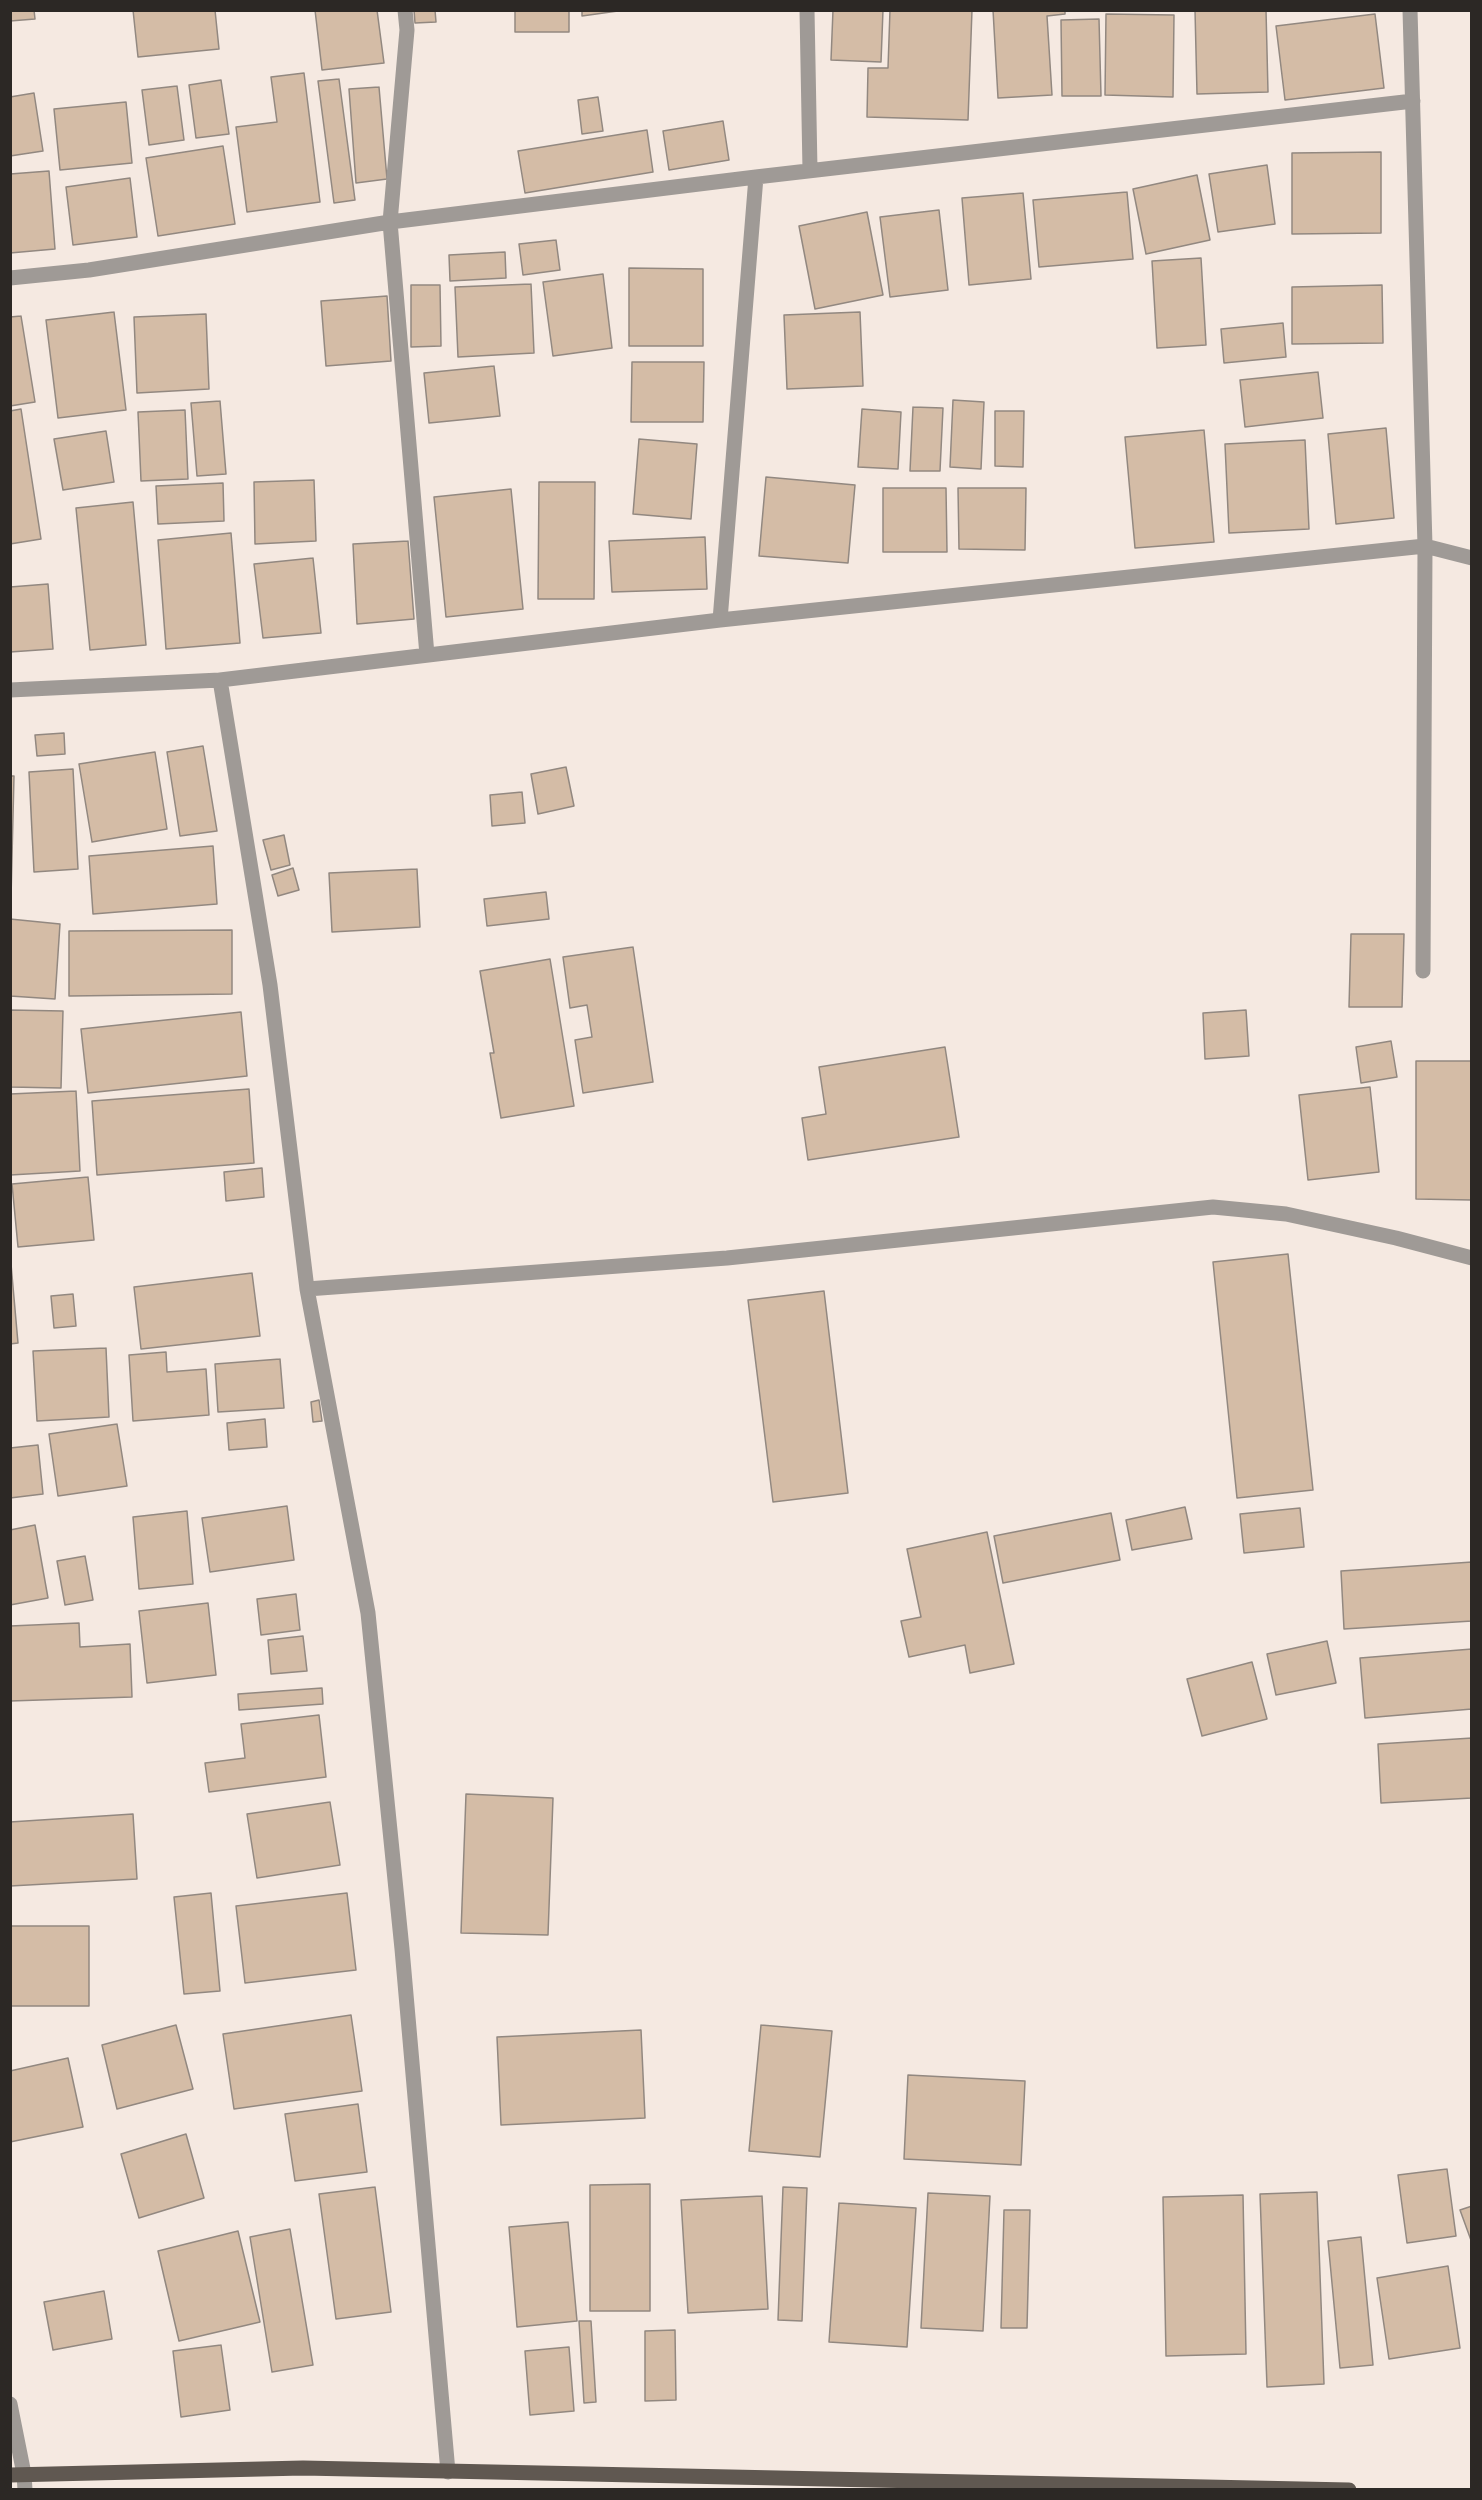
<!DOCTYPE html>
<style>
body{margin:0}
#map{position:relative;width:1482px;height:2500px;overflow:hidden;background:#f5e9e1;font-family:"Space Grotesk",sans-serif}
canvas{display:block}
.frame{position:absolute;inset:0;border:12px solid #2c2825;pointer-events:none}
</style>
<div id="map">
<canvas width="1482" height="2500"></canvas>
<div class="frame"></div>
</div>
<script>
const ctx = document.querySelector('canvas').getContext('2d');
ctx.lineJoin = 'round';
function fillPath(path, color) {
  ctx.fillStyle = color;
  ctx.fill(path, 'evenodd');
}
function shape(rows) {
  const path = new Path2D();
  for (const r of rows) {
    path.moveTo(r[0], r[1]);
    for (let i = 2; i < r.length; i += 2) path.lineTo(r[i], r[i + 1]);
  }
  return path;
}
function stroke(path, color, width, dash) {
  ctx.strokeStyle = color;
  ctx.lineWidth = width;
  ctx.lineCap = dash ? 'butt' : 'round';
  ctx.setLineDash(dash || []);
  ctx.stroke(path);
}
const building = shape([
 [10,10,34,10,35,19,10,21,10,10],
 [133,10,215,10,219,49,138,57,133,10],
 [315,10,377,10,384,63,322,70,315,10],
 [414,10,435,10,436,22,415,23,414,10],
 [515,10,569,10,569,32,515,32,515,10],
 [582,10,625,10,582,16,582,10],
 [833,10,883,10,881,62,831,60,833,10],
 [890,10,972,10,968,120,867,117,868,68,888,68,890,10],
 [993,10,1065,10,1065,14,1047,16,1052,95,998,98,993,10],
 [1195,10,1266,10,1268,92,1197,94,1195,10],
 [1106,14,1174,15,1173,97,1105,95,1106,14],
 [1375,14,1384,88,1285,100,1276,26,1375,14],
 [1099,19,1101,96,1062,96,1061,20,1099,19],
 [304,73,320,202,247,212,236,127,277,122,271,77,304,73],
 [339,79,355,200,334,203,318,81,339,79],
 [221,80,229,134,196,138,189,85,221,80],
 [177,86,184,140,149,145,142,90,177,86],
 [379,87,387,179,356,183,349,89,379,87],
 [34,93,43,151,10,156,10,97,34,93],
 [598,97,603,131,582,134,578,100,598,97],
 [126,102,132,163,60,170,54,109,126,102],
 [723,121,729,160,669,170,663,131,723,121],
 [647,130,653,172,525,193,518,151,647,130],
 [223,146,235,224,158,236,146,158,223,146],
 [1381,152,1381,233,1292,234,1292,153,1381,152],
 [1267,165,1275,224,1218,232,1209,174,1267,165],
 [49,171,55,249,10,253,10,174,49,171],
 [1197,175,1210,240,1146,254,1133,189,1197,175],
 [130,178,137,237,73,245,66,187,130,178],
 [1127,192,1133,259,1039,267,1033,200,1127,192],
 [1023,193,1031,279,969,285,962,198,1023,193],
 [939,210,948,290,890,297,880,217,939,210],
 [867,212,883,295,815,309,799,226,867,212],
 [556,240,560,270,523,275,519,244,556,240],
 [505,252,506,278,450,281,449,255,505,252],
 [1201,258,1206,345,1157,348,1152,261,1201,258],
 [629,268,703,269,703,346,629,346,629,268],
 [603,274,612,348,553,356,543,282,603,274],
 [531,284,534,353,458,357,455,287,531,284],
 [411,285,440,285,441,346,411,347,411,285],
 [1382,285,1383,343,1292,344,1292,287,1382,285],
 [387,296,391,361,326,366,321,301,387,296],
 [114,312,126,410,58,418,46,320,114,312],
 [860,312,863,386,787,389,784,315,860,312],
 [206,314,209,389,137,393,134,317,206,314],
 [21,316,35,402,10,406,10,317,21,316],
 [1283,323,1286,357,1224,363,1221,329,1283,323],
 [632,362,704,362,703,422,631,422,632,362],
 [494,366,500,416,429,423,424,373,494,366],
 [1318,372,1323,418,1245,427,1240,380,1318,372],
 [953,400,984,402,981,469,950,467,953,400],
 [220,401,226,474,197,476,191,403,220,401],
 [913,407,943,408,940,471,910,471,913,407],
 [21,409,41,539,10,544,10,411,21,409],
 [862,409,901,412,898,469,858,467,862,409],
 [185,410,188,479,141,481,138,412,185,410],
 [995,411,1024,411,1023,467,995,466,995,411],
 [1386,428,1394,518,1336,524,1328,434,1386,428],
 [1204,430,1214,542,1135,548,1125,437,1204,430],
 [106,431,114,482,63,490,54,439,106,431],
 [639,439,697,444,691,519,633,514,639,439],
 [1305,440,1309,529,1229,533,1225,444,1305,440],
 [766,477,855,485,848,563,759,556,766,477],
 [314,480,316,541,255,544,254,482,314,480],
 [539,482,595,482,594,599,538,599,539,482],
 [223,483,224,521,158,524,156,486,223,483],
 [883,488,946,488,947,552,883,552,883,488],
 [958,488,1026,488,1025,550,959,549,958,488],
 [511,489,523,609,446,617,434,497,511,489],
 [133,502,146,645,90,650,76,508,133,502],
 [231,533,240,643,166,649,158,540,231,533],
 [705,537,707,589,612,592,609,541,705,537],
 [408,541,414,619,357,624,353,544,408,541],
 [313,558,321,633,263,638,254,564,313,558],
 [48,584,53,649,10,652,10,587,48,584],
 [64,733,65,754,37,756,35,735,64,733],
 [203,746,217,831,180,836,167,752,203,746],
 [155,752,167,829,92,842,79,764,155,752],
 [566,767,574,806,538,814,531,774,566,767],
 [73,769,78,869,34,872,29,772,73,769],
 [10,776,14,776,11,898,10,898,10,776],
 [522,792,525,823,492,826,490,795,522,792],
 [284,835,290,865,271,870,263,840,284,835],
 [213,846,217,904,93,914,89,856,213,846],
 [293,868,299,890,278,896,272,875,293,868],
 [417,869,420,927,332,932,329,873,417,869],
 [546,892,549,919,487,926,484,899,546,892],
 [10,919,60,924,55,999,10,996,10,919],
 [232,930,232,994,69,996,69,931,232,930],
 [1351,934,1404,934,1402,1007,1349,1007,1351,934],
 [633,947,653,1082,583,1093,575,1040,592,1037,587,1005,570,1008,563,957,633,947],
 [550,959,574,1106,501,1118,490,1053,494,1053,480,971,550,959],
 [10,1010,63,1011,61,1088,10,1087,10,1010],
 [1246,1010,1249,1056,1205,1059,1203,1013,1246,1010],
 [241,1012,247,1076,88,1093,81,1029,241,1012],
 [1391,1041,1397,1077,1361,1083,1356,1047,1391,1041],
 [945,1047,959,1137,808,1160,802,1118,826,1114,819,1067,945,1047],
 [1416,1061,1472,1061,1472,1200,1416,1199,1416,1061],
 [1370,1087,1379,1172,1308,1180,1299,1095,1370,1087],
 [249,1089,254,1163,97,1175,92,1101,249,1089],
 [76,1091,80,1171,10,1175,10,1094,76,1091],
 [262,1168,264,1197,226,1201,224,1172,262,1168],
 [88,1177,94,1240,18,1247,12,1184,88,1177],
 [1288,1254,1313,1490,1237,1498,1213,1262,1288,1254],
 [11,1264,18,1343,10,1344,10,1264,11,1264],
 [252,1273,260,1336,141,1349,134,1287,252,1273],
 [824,1291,848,1493,773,1502,748,1300,824,1291],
 [73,1294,76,1326,54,1328,51,1296,73,1294],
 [106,1348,109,1417,37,1421,33,1351,106,1348],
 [166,1352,167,1372,206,1369,209,1415,133,1421,129,1355,166,1352],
 [280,1359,284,1408,218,1412,215,1364,280,1359],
 [319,1400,322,1421,313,1422,311,1402,319,1400],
 [265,1419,267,1447,229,1450,227,1423,265,1419],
 [117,1424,127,1486,58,1496,49,1434,117,1424],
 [38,1445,43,1494,10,1498,10,1448,38,1445],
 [287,1506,294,1560,210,1572,202,1518,287,1506],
 [1185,1507,1192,1539,1132,1550,1126,1520,1185,1507],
 [1300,1508,1304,1547,1244,1553,1240,1514,1300,1508],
 [187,1511,193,1584,139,1589,133,1517,187,1511],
 [1111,1513,1120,1560,1003,1583,994,1536,1111,1513],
 [35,1525,48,1598,10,1605,10,1530,35,1525],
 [987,1532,1014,1664,970,1673,965,1645,909,1657,901,1621,921,1617,907,1549,987,1532],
 [85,1556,93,1600,65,1605,57,1561,85,1556],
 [1472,1562,1472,1621,1344,1629,1341,1571,1472,1562],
 [296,1594,300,1630,261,1635,257,1599,296,1594],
 [208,1603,216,1675,147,1683,139,1611,208,1603],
 [79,1623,80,1647,130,1644,132,1697,10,1701,10,1626,79,1623],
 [303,1636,307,1671,271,1674,268,1640,303,1636],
 [1327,1641,1336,1683,1276,1695,1267,1654,1327,1641],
 [1472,1649,1472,1709,1365,1718,1360,1658,1472,1649],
 [1252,1662,1267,1719,1202,1736,1187,1679,1252,1662],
 [322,1688,323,1704,239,1710,238,1694,322,1688],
 [319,1715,326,1777,209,1792,205,1763,245,1758,241,1724,319,1715],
 [1472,1738,1472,1798,1381,1803,1378,1744,1472,1738],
 [466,1794,553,1798,548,1935,461,1933,466,1794],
 [330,1802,340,1865,257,1878,247,1814,330,1802],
 [133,1814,137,1879,10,1886,10,1822,133,1814],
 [211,1893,220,1991,184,1994,174,1897,211,1893],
 [347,1893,356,1970,245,1983,236,1906,347,1893],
 [10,1926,89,1926,89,2006,10,2006,10,1926],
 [351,2015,362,2091,234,2109,223,2034,351,2015],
 [176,2025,193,2089,117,2109,102,2045,176,2025],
 [761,2025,832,2031,820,2157,749,2151,761,2025],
 [641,2030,645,2118,501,2125,497,2037,641,2030],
 [68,2058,83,2127,10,2142,10,2071,68,2058],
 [908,2075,1025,2081,1021,2165,904,2159,908,2075],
 [358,2104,367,2172,295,2181,285,2114,358,2104],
 [186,2134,204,2198,139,2218,121,2154,186,2134],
 [1447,2169,1456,2236,1407,2243,1398,2175,1447,2169],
 [650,2184,650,2311,590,2311,590,2185,650,2184],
 [375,2187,391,2312,336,2319,319,2194,375,2187],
 [783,2187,807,2188,802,2321,778,2320,783,2187],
 [1317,2192,1324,2384,1267,2387,1260,2194,1317,2192],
 [928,2193,990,2196,983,2331,921,2328,928,2193],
 [1243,2195,1246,2354,1166,2356,1163,2197,1243,2195],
 [762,2196,768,2309,688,2313,681,2200,762,2196],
 [839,2203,916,2208,907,2347,829,2342,839,2203],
 [1472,2206,1472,2243,1460,2210,1472,2206],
 [1004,2210,1030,2210,1027,2328,1001,2328,1004,2210],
 [568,2222,577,2321,517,2327,509,2227,568,2222],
 [290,2229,313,2365,272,2372,250,2237,290,2229],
 [238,2231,260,2322,179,2341,158,2251,238,2231],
 [1361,2237,1373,2365,1340,2368,1328,2241,1361,2237],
 [1448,2266,1460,2348,1389,2359,1377,2278,1448,2266],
 [104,2291,112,2339,53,2350,44,2302,104,2291],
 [579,2321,591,2321,596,2402,584,2403,579,2321],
 [675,2330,676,2400,645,2401,645,2331,675,2330],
 [221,2345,230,2410,181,2417,173,2351,221,2345],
 [569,2347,574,2411,530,2415,525,2351,569,2347]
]);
const street = shape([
 [405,10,407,30,390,222,427,655],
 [807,10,810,170],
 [1410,10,1425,546,1423,971],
 [10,278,89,270,390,222,756,177,1413,101],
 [720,620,756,177],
 [220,680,270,985,307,1289,368,1613,402,1949,448,2472],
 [10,690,220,680,720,620,1425,546,1472,558],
 [307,1289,727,1258,1213,1207,1286,1214,1396,1238,1472,1258],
 [10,2404,24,2474,25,2490]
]);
const primary = shape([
 [10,2475,303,2468,1349,2490]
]);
fillPath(building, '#d4bca6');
stroke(building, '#928880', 1.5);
stroke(street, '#9f9a96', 15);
stroke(primary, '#605851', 15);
</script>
